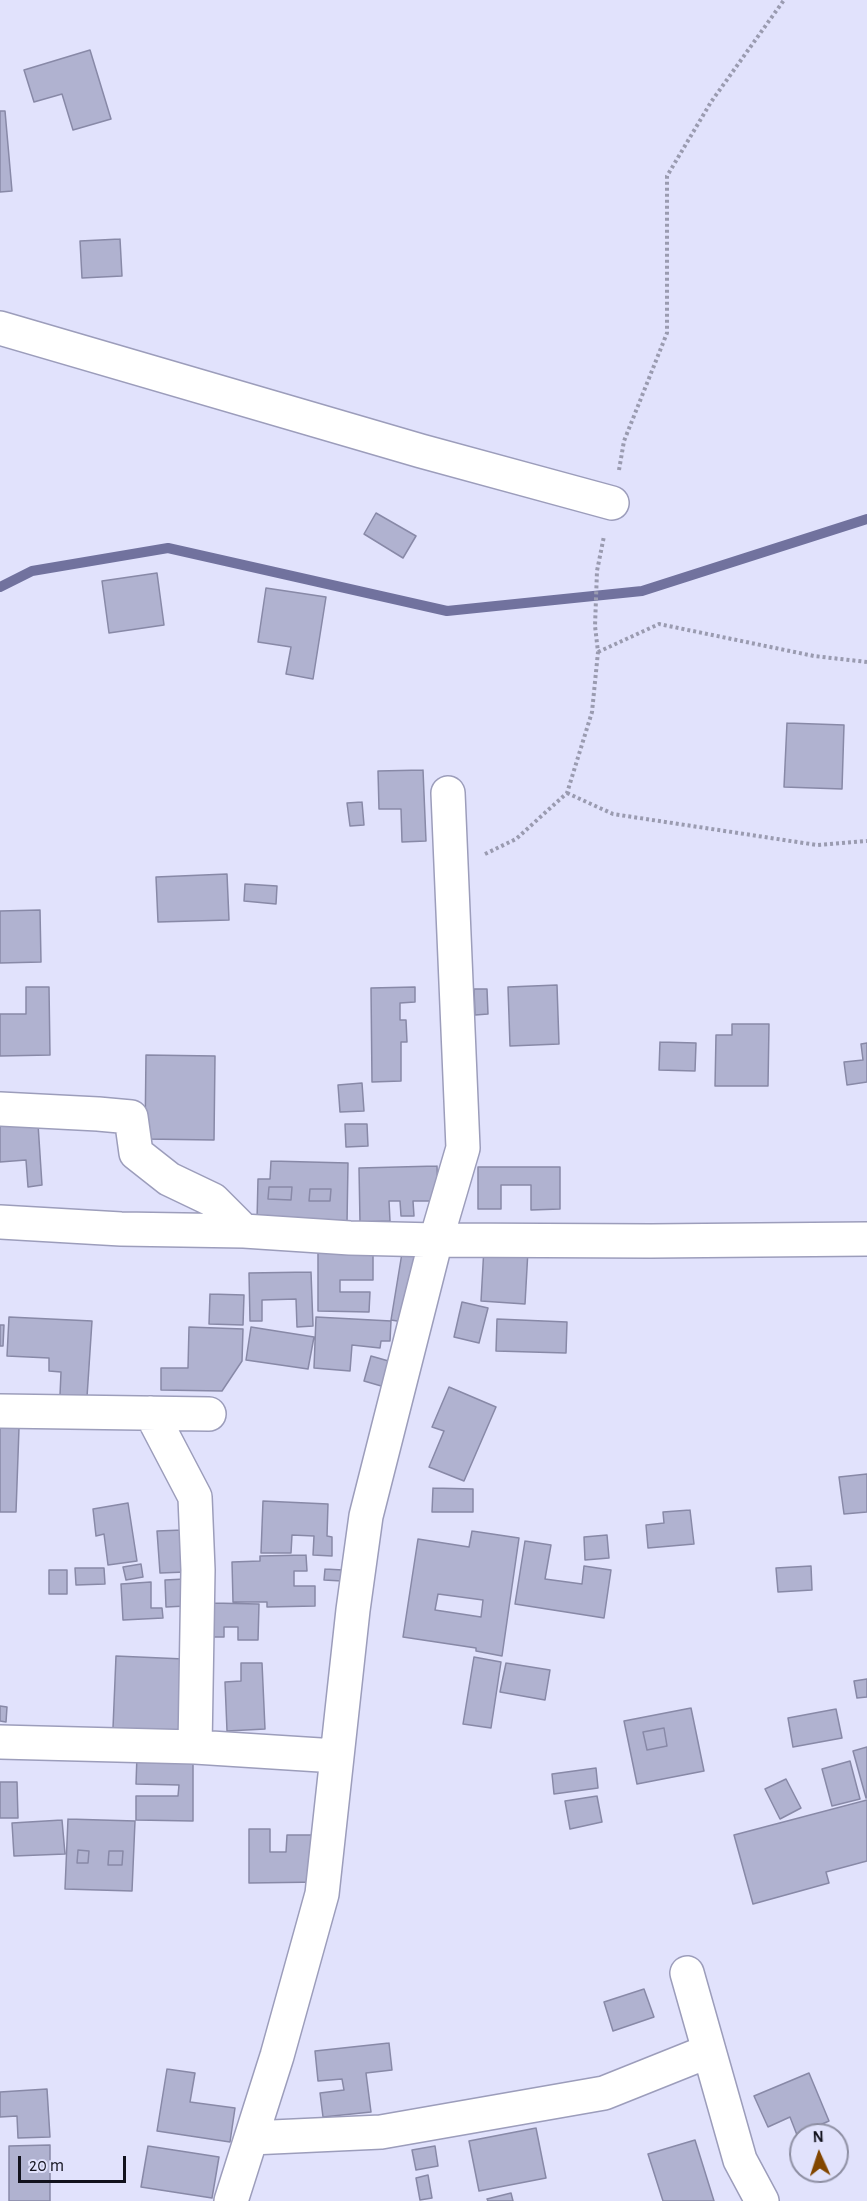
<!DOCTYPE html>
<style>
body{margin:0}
#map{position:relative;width:867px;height:2201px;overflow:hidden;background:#e1e2fc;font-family:"Alegreya Sans",sans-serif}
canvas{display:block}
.north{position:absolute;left:789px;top:2123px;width:60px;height:60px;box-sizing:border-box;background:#e1e2fc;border:2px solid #8e8fa3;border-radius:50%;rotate:357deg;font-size:16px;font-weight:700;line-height:24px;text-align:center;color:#12121d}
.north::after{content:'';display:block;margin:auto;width:21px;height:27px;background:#824600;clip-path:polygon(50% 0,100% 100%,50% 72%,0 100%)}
.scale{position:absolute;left:18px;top:2156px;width:108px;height:27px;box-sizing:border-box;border:3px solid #12121d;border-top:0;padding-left:8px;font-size:18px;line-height:21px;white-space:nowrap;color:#12121d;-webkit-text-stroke:4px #e1e2fc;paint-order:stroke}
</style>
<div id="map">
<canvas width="867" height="2201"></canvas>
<div class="north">N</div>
<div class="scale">20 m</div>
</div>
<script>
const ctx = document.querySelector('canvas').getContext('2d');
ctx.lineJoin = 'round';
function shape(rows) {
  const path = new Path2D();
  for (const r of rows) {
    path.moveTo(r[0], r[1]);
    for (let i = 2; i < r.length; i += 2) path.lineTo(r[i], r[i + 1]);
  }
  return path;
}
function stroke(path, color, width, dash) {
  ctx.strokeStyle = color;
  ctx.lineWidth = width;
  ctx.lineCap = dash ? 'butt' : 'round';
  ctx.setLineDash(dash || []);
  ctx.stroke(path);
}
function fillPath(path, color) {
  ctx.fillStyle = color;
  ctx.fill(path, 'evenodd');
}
const stream = shape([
 [0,587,32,571,168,548,447,611,642,591,867,519]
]);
const building = shape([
 [90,50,111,119,73,130,62,94,34,102,24,70,90,50],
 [0,111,5,111,12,191,0,192,0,111],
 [120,239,122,276,82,278,80,241,120,239],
 [376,513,416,536,403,558,364,534,376,513],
 [157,573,164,625,109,633,102,581,157,573],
 [266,588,326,597,313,679,286,674,291,647,258,642,266,588],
 [787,723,844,725,842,789,784,787,787,723],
 [423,770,426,841,402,842,401,809,379,809,378,771,423,770],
 [362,802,364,825,350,826,347,803,362,802],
 [227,874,229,920,158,922,156,877,227,874],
 [245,884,277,886,276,904,244,901,245,884],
 [40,910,41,962,0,963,0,911,40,910],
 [557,985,559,1044,510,1046,508,987,557,985],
 [26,987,49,987,50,1055,0,1056,0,1014,26,1014,26,987],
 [415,987,415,1002,400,1003,400,1020,406,1020,407,1042,401,1042,401,1081,372,1082,371,988,415,987],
 [474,989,487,989,488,1014,475,1015,474,989],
 [732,1024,769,1024,768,1086,715,1086,716,1035,732,1035,732,1024],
 [660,1042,696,1043,695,1071,659,1070,660,1042],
 [867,1043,867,1082,847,1085,844,1062,863,1060,861,1044,867,1043],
 [146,1055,215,1056,214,1140,145,1139,146,1055],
 [362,1083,364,1111,340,1112,338,1085,362,1083],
 [38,1124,42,1185,28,1187,26,1160,0,1162,0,1126,38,1124],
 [345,1124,367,1124,368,1146,346,1147,345,1124],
 [271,1161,348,1163,347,1223,257,1220,258,1179,270,1179,271,1161],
 [269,1187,292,1187,291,1200,268,1199,269,1187],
 [310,1189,331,1189,330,1201,309,1201,310,1189],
 [437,1166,438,1201,413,1201,414,1216,401,1216,400,1201,389,1201,390,1221,360,1222,359,1168,437,1166],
 [478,1167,560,1167,560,1209,531,1210,531,1185,501,1185,501,1209,478,1209,478,1167],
 [269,1187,292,1187,291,1200,268,1199,269,1187],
 [310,1189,331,1189,330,1201,309,1201,310,1189],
 [484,1247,528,1250,525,1304,481,1301,484,1247],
 [318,1251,373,1252,373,1280,340,1280,340,1292,370,1292,369,1312,318,1311,318,1251],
 [402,1253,433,1258,422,1325,391,1320,402,1253],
 [311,1272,313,1326,297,1327,296,1299,262,1300,262,1321,250,1321,249,1273,311,1272],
 [210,1294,244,1295,243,1325,209,1324,210,1294],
 [462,1302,488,1308,479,1343,454,1337,462,1302],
 [9,1317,92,1321,87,1397,60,1395,61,1372,49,1371,49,1358,7,1356,9,1317],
 [316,1317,391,1321,390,1341,381,1341,380,1348,352,1345,350,1371,314,1368,316,1317],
 [497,1319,567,1322,566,1353,496,1351,497,1319],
 [0,1325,4,1325,3,1346,0,1346,0,1325],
 [189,1327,243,1329,242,1361,222,1391,161,1390,161,1368,188,1368,189,1327],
 [251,1327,314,1337,308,1369,246,1360,251,1327],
 [371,1356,392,1362,402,1392,364,1381,371,1356],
 [449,1387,496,1407,464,1481,429,1467,444,1431,432,1427,449,1387],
 [0,1428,19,1428,16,1512,0,1512,0,1428],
 [867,1474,867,1512,844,1514,839,1477,867,1474],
 [433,1488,473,1489,473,1512,432,1512,433,1488],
 [263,1501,328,1504,327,1536,332,1537,332,1556,313,1555,314,1536,292,1535,291,1553,261,1553,263,1501],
 [128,1503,137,1561,108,1565,104,1534,96,1536,93,1509,128,1503],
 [690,1510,694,1544,648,1548,646,1525,664,1523,663,1512,690,1510],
 [183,1530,186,1572,160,1573,157,1531,183,1530],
 [472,1531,519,1538,502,1656,476,1651,476,1648,403,1637,418,1539,469,1547,472,1531],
 [438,1594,483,1600,481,1617,435,1610,438,1594],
 [607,1535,609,1558,585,1560,584,1537,607,1535],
 [525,1541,551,1545,545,1579,582,1584,584,1566,611,1570,604,1618,515,1604,525,1541],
 [306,1555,307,1571,294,1571,294,1586,315,1586,315,1606,267,1607,267,1602,233,1602,232,1562,260,1561,260,1556,306,1555],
 [141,1564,143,1577,126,1580,123,1567,141,1564],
 [811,1566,812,1590,778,1592,776,1568,811,1566],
 [75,1568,104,1568,105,1584,76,1585,75,1568],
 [325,1569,343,1570,342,1581,324,1580,325,1569],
 [49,1570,67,1570,67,1594,49,1594,49,1570],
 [185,1579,186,1606,166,1607,165,1580,185,1579],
 [151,1582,151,1608,162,1608,163,1618,123,1620,121,1584,151,1582],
 [211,1603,259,1604,258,1640,238,1640,238,1627,224,1627,224,1637,210,1637,211,1603],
 [116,1656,184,1659,181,1731,113,1728,116,1656],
 [474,1657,501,1662,491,1728,463,1724,474,1657],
 [241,1663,262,1663,265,1729,227,1731,225,1682,241,1681,241,1663],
 [506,1663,550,1670,545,1700,500,1692,506,1663],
 [867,1679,867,1697,857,1698,854,1681,867,1679],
 [0,1706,7,1707,6,1722,0,1721,0,1706],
 [691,1708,704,1771,637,1784,624,1721,691,1708],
 [664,1728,667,1746,647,1750,643,1732,664,1728],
 [836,1709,842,1738,793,1747,788,1718,836,1709],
 [664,1728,667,1746,647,1750,643,1732,664,1728],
 [867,1747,867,1798,866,1798,853,1751,867,1747],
 [137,1755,193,1756,193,1821,136,1820,136,1796,178,1796,179,1785,136,1784,137,1755],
 [850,1761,860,1799,832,1806,822,1769,850,1761],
 [596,1768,598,1788,554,1794,552,1774,596,1768],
 [786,1779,801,1808,780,1819,765,1789,786,1779],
 [0,1782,17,1782,18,1818,0,1818,0,1782],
 [597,1796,602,1822,570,1829,565,1801,597,1796],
 [867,1800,867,1861,826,1872,829,1883,753,1904,734,1835,867,1800],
 [68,1819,135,1821,132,1891,65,1889,68,1819],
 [78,1850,89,1851,88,1863,77,1863,78,1850],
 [109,1851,123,1851,122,1865,108,1865,109,1851],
 [62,1820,65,1854,14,1856,12,1823,62,1820],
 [249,1829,270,1829,270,1852,286,1852,287,1835,321,1835,321,1882,249,1883,249,1829],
 [78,1850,89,1851,88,1863,77,1863,78,1850],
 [109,1851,123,1851,122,1865,108,1865,109,1851],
 [644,1989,654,2017,613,2031,604,2002,644,1989],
 [389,2043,392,2070,366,2073,371,2112,323,2117,320,2093,344,2090,342,2079,318,2081,315,2051,389,2043],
 [167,2069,195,2073,190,2102,235,2108,230,2142,157,2131,167,2069],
 [809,2073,829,2121,797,2135,790,2117,768,2127,754,2096,809,2073],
 [47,2089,50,2137,18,2138,17,2116,0,2117,0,2092,47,2089],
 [536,2128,546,2178,479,2191,469,2141,536,2128],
 [695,2140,714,2201,663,2201,648,2154,695,2140],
 [50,2145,50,2201,9,2201,9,2146,50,2145],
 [148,2146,219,2157,212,2198,141,2187,148,2146],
 [435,2146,438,2166,416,2170,412,2150,435,2146],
 [428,2175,432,2198,420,2200,416,2178,428,2175],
 [511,2193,513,2201,488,2201,487,2199,511,2193]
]);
const path = shape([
 [619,470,624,441,667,333,667,176,711,102,784,0],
 [598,652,659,624,814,656,867,662],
 [567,793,613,814,817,845,867,841],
 [485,854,516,839,567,793,592,712,598,652,595,626,597,571,604,536]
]);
const street = shape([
 [0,328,421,451,612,503],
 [0,1109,98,1114,131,1117,136,1153,169,1179,213,1200,244,1231,350,1238,436,1240,651,1241,867,1239],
 [0,1222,121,1229,244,1231],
 [0,1411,209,1414],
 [151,1413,195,1497,198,1570,195,1747],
 [0,1742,195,1747,336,1756],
 [687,1973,740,2160,762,2201],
 [251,2138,381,2132,604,2093,709,2051],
 [231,2201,277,2056,322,1894,353,1610,366,1516,436,1240,463,1148,448,793]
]);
stroke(stream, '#71729e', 10);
fillPath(building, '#b0b2d0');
stroke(building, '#8889a7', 1.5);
stroke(street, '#9c9dbb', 36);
stroke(path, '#9a9bb0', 4, [3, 3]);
stroke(street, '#fff', 33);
</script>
